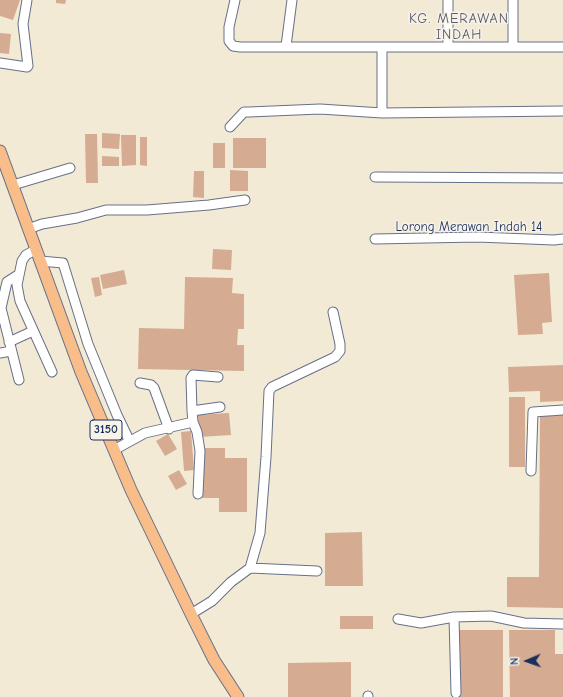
<!DOCTYPE html>
<style>
body{margin:0}
#map{position:relative;width:563px;height:697px;overflow:hidden;background:#f2ead5;font-family:"Comic Neue",sans-serif}
canvas{display:block}
.north{position:absolute;left:507px;top:641px;width:40px;height:40px;-webkit-text-stroke:3px #f7f3e8;paint-order:stroke;rotate:268deg;font-size:11px;font-weight:700;line-height:16px;text-align:center;color:#1b2f5e}
.north::after{content:'';display:block;margin:auto;width:14px;height:18px;background:#1b2f5e;clip-path:polygon(50% 0,100% 100%,50% 72%,0 100%)}
</style>
<div id="map">
<canvas width="563" height="697"></canvas>
<div class="north">N</div>
</div>
<script>
const ctx = document.querySelector('canvas').getContext('2d');
ctx.lineJoin = 'round';
function fillPath(path, color) {
  ctx.fillStyle = color;
  ctx.fill(path, 'evenodd');
}
function shape(rows) {
  const path = new Path2D();
  for (const r of rows) {
    path.moveTo(r[0], r[1]);
    for (let i = 2; i < r.length; i += 2) path.lineTo(r[i], r[i + 1]);
  }
  return path;
}
function stroke(path, color, width, dash) {
  ctx.strokeStyle = color;
  ctx.lineWidth = width;
  ctx.lineCap = dash ? 'butt' : 'round';
  ctx.setLineDash(dash || []);
  ctx.stroke(path);
}
function label(font, color, halo, rows, align = 'center') {
  ctx.font = font + ' "Comic Neue",sans-serif';
  ctx.lineWidth = 3;
  ctx.setLineDash([]);
  ctx.textBaseline = 'middle';
  ctx.strokeStyle = halo;
  ctx.fillStyle = color;
  for (const [text, x, y, turn = 0] of rows) {
    ctx.save();
    ctx.translate(x, y);
    ctx.rotate((+turn || 0) * Math.PI / 180);
    ctx.textAlign = isNaN(turn) ? turn : align;
    if (halo) ctx.strokeText(text, 0, 0);
    ctx.fillText(text, 0, 0);
    ctx.restore();
  }
}
const building = shape([
 [0,0,20,0,13,20,0,16],
 [56,0,66,0,65,4,56,3],
 [0,33,11,34,9,54,0,53],
 [102,133,120,134,119,149,102,148],
 [85,134,97,134,98,183,86,183],
 [121,135,136,135,136,165,122,166],
 [140,137,147,137,147,166,140,165],
 [233,138,266,138,266,168,233,168],
 [213,143,225,143,225,168,213,168],
 [102,156,119,157,119,166,102,166],
 [230,170,248,171,248,191,230,191],
 [194,171,204,171,204,198,193,197],
 [213,249,232,250,231,270,212,269],
 [124,270,127,284,103,289,100,275],
 [549,273,552,322,542,323,543,334,518,335,514,275],
 [99,277,102,295,95,297,91,278],
 [185,277,233,278,232,293,244,294,244,329,238,329,237,345,244,345,244,371,138,369,139,328,184,329],
 [563,365,563,401,540,402,540,391,509,392,508,367],
 [509,397,525,397,525,467,509,467],
 [229,413,231,435,199,437,198,415],
 [540,415,563,415,563,608,507,607,507,577,539,577],
 [191,431,194,470,184,471,181,432],
 [168,434,177,449,165,456,156,441],
 [201,448,225,448,225,458,247,458,247,512,219,512,219,498,201,498],
 [179,470,187,484,176,490,168,476],
 [362,532,363,586,325,586,325,533],
 [340,616,373,616,373,629,340,629],
 [459,630,503,630,503,697,460,697],
 [509,630,555,630,555,654,563,654,563,697,510,697],
 [351,662,351,697,288,697,288,663]
]);
const minor = shape([
 [235,0,229,27,229,41,233,46,240,47,563,47],
 [286,46,292,0],
 [382,47,382,113,563,111],
 [448,47,448,0],
 [513,47,513,0],
 [0,63,27,67,28,66,23,24,27,0],
 [230,127,244,112,249,112,320,109,382,113],
 [375,177,563,178],
 [13,185,70,168],
 [28,229,42,224,77,218,106,210,147,210,209,205,245,200],
 [375,239,477,237,554,240,563,239],
 [35,250,26,255,22,261,17,285,20,301,52,372],
 [40,261,63,263,88,344,117,415,129,440],
 [18,275,7,282,1,308,19,380],
 [9,342,33,331],
 [0,353,11,351],
 [140,383,151,385,154,388,169,429],
 [192,411,191,378,193,375,218,377],
 [193,422,197,432,200,451,198,494],
 [114,450,145,433,193,422,192,411,220,407],
 [531,471,533,412,563,410],
 [250,568,260,533,266,457,269,391,272,387,335,357,340,351,340,344,333,312],
 [191,614,212,601,231,582,250,568,317,571],
 [398,619,421,623,454,617],
 [456,693,454,617,491,616,524,623,563,624],
 [368,697,368,696]
]);
const major = shape([
 [0,151,81,372,131,490,191,614,214,660,238,697]
]);
const shields = [
 [106,430,32]
];
const shieldNames = [
 ["3150",106,430]
];
const streetNames = [
 ["Lorong Merawan Indah 14",469,227]
];
const neighbourhoodNames = [
 ["KG. MERAWAN",459,19],
 ["INDAH",459,35]
];
fillPath(building, '#d5ab92');
stroke(minor, '#667088', 11);
stroke(major, '#667088', 13);
stroke(minor, '#fff', 9);
stroke(major, '#f8bd88', 11);
for (const [x, y, w] of shields) {
  const box = new Path2D();
  box.roundRect(x - w / 2, y - 10, w, 20, 3);
  ctx.fillStyle = '#f7f3e8';
  ctx.fill(box);
  stroke(box, '#1b2f5e', 1);
}
label('bold 12px', '#1b2f5e', null, shieldNames);
label('13px', '#1b2f5e', '#f7f3e8', streetNames);
ctx.letterSpacing = '1px';
label('14px', '#5c5a70', '#f7f3e8', neighbourhoodNames);
ctx.letterSpacing = '0px';
</script>
